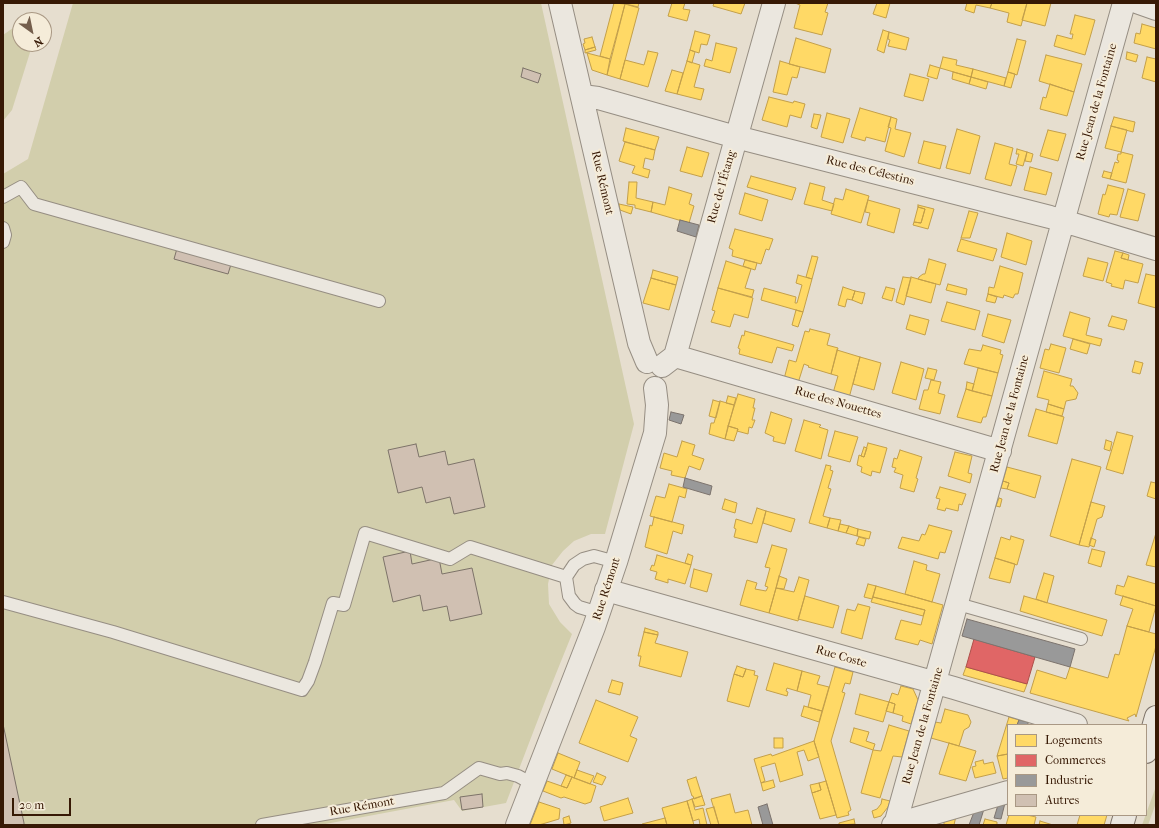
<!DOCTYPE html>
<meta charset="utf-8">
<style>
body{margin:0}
#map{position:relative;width:1159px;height:828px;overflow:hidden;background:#e6decf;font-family:"IM FELL French Canon",serif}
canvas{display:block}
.frame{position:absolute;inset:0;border:4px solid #371905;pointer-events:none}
.legend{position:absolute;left:1007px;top:724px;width:140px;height:92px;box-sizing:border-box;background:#f5ecd9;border:1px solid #a99884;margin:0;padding:5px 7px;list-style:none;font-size:12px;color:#371905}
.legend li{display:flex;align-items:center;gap:8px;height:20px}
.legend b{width:20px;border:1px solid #a99884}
.north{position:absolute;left:12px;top:12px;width:40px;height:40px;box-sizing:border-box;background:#f5ecd9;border:1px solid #a99884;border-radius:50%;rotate:147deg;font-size:11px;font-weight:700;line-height:16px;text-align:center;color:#371905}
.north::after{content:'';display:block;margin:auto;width:14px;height:18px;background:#745e4c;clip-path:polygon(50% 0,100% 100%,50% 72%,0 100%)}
.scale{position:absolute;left:12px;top:798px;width:59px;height:18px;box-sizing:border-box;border:2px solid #371905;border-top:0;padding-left:5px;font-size:12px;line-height:14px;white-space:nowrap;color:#371905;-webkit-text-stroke:3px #f5ecd9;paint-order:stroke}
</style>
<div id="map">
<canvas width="1159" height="828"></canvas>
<div class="frame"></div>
<ul class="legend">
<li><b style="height:11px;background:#ffd966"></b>Logements</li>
<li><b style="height:11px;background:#e06666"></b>Commerces</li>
<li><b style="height:11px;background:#999"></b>Industrie</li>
<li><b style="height:11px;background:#d0c0b2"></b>Autres</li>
</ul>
<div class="north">N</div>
<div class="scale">20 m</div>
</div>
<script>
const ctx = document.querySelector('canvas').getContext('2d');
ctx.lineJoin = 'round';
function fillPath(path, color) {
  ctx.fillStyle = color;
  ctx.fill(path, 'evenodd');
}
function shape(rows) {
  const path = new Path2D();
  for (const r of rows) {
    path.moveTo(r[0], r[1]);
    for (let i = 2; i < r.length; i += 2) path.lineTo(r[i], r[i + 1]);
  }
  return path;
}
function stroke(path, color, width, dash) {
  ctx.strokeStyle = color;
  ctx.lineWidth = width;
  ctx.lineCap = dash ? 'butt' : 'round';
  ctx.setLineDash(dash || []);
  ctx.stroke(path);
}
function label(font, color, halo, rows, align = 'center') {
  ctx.font = font + ' "IM FELL French Canon",serif';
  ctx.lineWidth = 4;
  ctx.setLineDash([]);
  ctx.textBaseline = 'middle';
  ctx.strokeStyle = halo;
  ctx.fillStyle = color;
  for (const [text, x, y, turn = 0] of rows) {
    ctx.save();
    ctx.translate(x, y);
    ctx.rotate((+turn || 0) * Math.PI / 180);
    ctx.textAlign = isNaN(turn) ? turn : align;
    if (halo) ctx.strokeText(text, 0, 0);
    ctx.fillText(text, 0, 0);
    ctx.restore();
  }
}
const green = shape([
 [73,3,541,3,634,424,605,534,591,534,574,541,563,551,552,565,548,584,549,604,560,622,572,634,547,696,506,803,462,811,454,800,320,825,3,825,3,174,28,159],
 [13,28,20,35,20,44,29,44,32,46,12,110,3,121,3,35],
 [1155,789,1156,789,1156,803,1148,825,1142,825]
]);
const homes = shape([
 [614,3,625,4,610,59,600,56,614,3],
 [622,3,639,3,638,7,622,3],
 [672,3,685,3,683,9,690,10,687,21,668,16,672,3],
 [714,3,745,3,741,14,713,6,714,3],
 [795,3,828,3,825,12,828,13,822,35,794,28,800,5,795,3],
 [877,3,890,3,886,18,873,14,877,3],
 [967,3,992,3,990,8,976,5,974,13,965,10,967,3],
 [992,3,1027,3,1021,26,1007,22,1009,13,990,8,992,3],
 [1027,3,1051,3,1045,26,1022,20,1027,3],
 [625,4,639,8,620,79,607,75,625,4],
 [1075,15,1095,20,1085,55,1054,46,1057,35,1072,39,1073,34,1070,34,1075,15],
 [1142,24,1156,28,1156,49,1134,43,1136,33,1140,34,1142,24],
 [883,30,889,32,884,53,877,50,883,30],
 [695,31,710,35,707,45,701,44,699,53,690,50,695,31],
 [889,32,909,38,906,50,888,46,890,40,888,39,889,32],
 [592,37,595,47,585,50,583,44,585,43,584,39,592,37],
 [796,38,831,49,825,73,789,64,796,38],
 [1017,39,1026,41,1017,75,1008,72,1017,39],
 [716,43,737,48,730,73,704,66,706,59,712,61,716,43],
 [595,47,596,50,585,53,585,50,595,47],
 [690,50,695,52,692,63,687,61,690,50],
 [648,51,658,53,648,87,620,79,625,60,644,65,648,51],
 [1127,52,1138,55,1136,62,1126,59,1127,52],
 [587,53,610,59,607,75,592,70,587,53],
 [1046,55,1082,64,1074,92,1039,81,1046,55],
 [943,57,957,60,956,65,973,69,971,77,940,68,943,57],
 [1147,57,1156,59,1156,82,1142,78,1147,57],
 [687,61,700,65,694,87,704,89,701,100,677,94,687,61],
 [780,61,800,67,797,78,792,77,787,95,773,92,780,61],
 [930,65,940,68,937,79,927,76,930,65],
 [973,69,1006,78,1004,86,971,77,973,69],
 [672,70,683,73,677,94,665,91,672,70],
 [953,72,971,77,969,84,952,79,953,72],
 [1008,72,1015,74,1011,88,1004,86,1008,72],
 [910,74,929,79,923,101,904,96,910,74],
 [971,77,988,82,986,89,969,84,971,77],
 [1050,84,1074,92,1067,116,1040,109,1043,97,1046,98,1050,84],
 [769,97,793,103,794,101,805,104,801,118,790,115,787,127,762,120,769,97],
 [860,108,891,117,885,142,866,137,865,141,851,137,860,108],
 [827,113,850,119,843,143,821,137,827,113],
 [814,114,821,115,817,129,811,127,814,114],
 [891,117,897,119,895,129,911,133,904,157,885,151,891,128,888,127,891,117],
 [1114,117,1135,122,1133,132,1111,126,1114,117],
 [1111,126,1127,130,1121,152,1105,148,1111,126],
 [626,128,659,137,655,150,623,141,626,128],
 [957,129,980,136,970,174,946,168,957,129],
 [1048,130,1066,134,1058,161,1040,156,1048,130],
 [924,141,946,146,940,169,918,163,924,141],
 [625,142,655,150,653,160,645,158,643,168,650,170,648,178,632,173,635,166,619,161,625,142],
 [995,143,1013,148,1009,164,1017,166,1011,186,985,179,995,143],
 [687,147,709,153,702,177,680,171,687,147],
 [1017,149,1027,152,1023,166,1016,164,1019,154,1016,154,1017,149],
 [1027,152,1033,154,1031,162,1025,161,1027,152],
 [1121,152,1133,155,1126,183,1110,179,1115,162,1118,163,1119,161,1117,160,1118,154,1121,154,1121,152],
 [1030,167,1052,173,1046,195,1024,190,1030,167],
 [1104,171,1112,173,1110,179,1102,177,1104,171],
 [751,176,796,188,792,200,747,187,751,176],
 [629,182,637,182,636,198,653,202,651,212,635,208,635,205,627,204,629,182],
 [810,183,825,187,822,200,834,204,832,211,804,204,810,183],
 [1108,185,1124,189,1117,215,1110,214,1109,217,1098,214,1103,194,1105,195,1108,185],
 [669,187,692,194,689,204,694,206,689,223,651,212,653,202,665,205,669,187],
 [846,189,869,196,861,223,831,214,835,198,843,200,846,189],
 [1128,189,1145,194,1138,221,1120,217,1128,189],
 [745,193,768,200,762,221,739,214,745,193],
 [868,200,900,209,894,233,867,225,870,213,865,212,868,200],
 [619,204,633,207,631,214,620,210,619,204],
 [918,205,934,209,928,229,913,225,914,222,921,223,925,209,918,207,918,205],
 [918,207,925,209,921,223,914,222,918,207],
 [969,211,978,213,970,238,961,238,969,211],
 [735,229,773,239,769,250,766,249,761,264,732,256,733,250,729,248,735,229],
 [1007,233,1032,241,1026,265,1001,257,1007,233],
 [961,239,997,249,993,261,957,251,961,239],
 [1115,251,1123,253,1121,258,1143,264,1138,283,1125,280,1123,289,1111,286,1112,284,1106,282,1115,251],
 [1123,253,1129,255,1128,260,1121,258,1123,253],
 [812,256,818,257,812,279,806,277,812,256],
 [1088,258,1108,263,1103,281,1083,276,1088,258],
 [929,259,946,264,940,285,918,279,919,277,923,274,925,274,929,259],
 [745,260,757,263,755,270,743,266,745,260],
 [726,261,751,269,745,288,754,290,752,297,718,288,726,261],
 [1000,266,1023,273,1018,294,1015,294,1013,298,1004,295,1003,298,988,294,989,287,994,288,1000,266],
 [653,270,678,277,676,285,651,278,653,270],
 [1146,274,1156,276,1156,308,1138,303,1146,274],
 [798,275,812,279,803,312,761,300,764,288,796,297,795,303,797,303,802,285,796,283,798,275],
 [903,277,911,278,904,305,896,302,903,277],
 [911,277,936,284,931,303,906,296,911,277],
 [651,278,676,285,669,310,643,303,651,278],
 [948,284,967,289,966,295,946,290,948,284],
 [843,287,855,291,852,300,847,299,845,307,838,305,843,287],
 [886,287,895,289,892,301,882,298,886,287],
 [718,288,753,298,748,318,734,314,730,327,711,322,715,311,712,310,718,288],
 [855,291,865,293,862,304,852,300,855,291],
 [988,294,997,297,995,303,986,301,988,294],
 [947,302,980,311,975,330,941,321,947,302],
 [796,310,803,312,798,327,792,325,796,310],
 [1070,312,1090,318,1086,335,1102,339,1100,346,1063,336,1070,312],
 [988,314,1011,320,1004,343,982,336,988,314],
 [910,315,929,320,925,335,906,329,910,315],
 [1112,316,1127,320,1124,330,1108,326,1112,316],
 [810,329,830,334,827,345,838,348,831,374,808,367,809,366,804,364,798,383,784,379,789,360,796,362,805,331,809,332,810,329],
 [745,331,794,345,792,351,777,347,772,363,739,354,740,349,738,348,742,335,744,336,745,331],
 [1073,339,1090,344,1087,354,1070,349,1073,339],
 [1051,344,1066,348,1059,373,1040,368,1045,349,1049,350,1051,344],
 [983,345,1001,350,1000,354,1003,355,998,373,964,364,969,349,981,351,983,345],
 [837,350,860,357,849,398,833,393,838,376,831,374,837,350],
 [860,357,881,363,874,390,853,384,860,357],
 [1135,361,1143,363,1140,374,1132,372,1135,361],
 [901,362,924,369,916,400,892,393,901,362],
 [928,368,937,370,934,380,925,378,928,368],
 [978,368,998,373,992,396,972,391,978,368],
 [1044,371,1072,379,1070,386,1073,386,1078,393,1076,399,1066,401,1064,409,1048,404,1049,400,1037,397,1044,371],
 [931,380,941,382,938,393,945,395,940,414,919,409,924,390,928,390,931,380],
 [967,382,974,384,972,391,966,389,967,382],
 [966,389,992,396,986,417,983,417,981,423,957,417,966,389],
 [738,394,755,399,753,408,755,408,752,420,755,420,752,428,749,427,748,434,737,431,738,429,728,426,738,394],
 [728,396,736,398,734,405,726,403,728,396],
 [713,400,720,402,716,418,709,416,713,400],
 [720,401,734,405,725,439,709,434,711,423,714,423,720,401],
 [1048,404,1064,409,1062,416,1046,412,1048,404],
 [1036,409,1064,417,1057,444,1028,436,1036,409],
 [771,412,792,419,785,444,773,441,774,437,765,433,771,412],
 [804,420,821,425,819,427,828,430,821,459,795,451,804,420],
 [728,426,738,429,734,441,725,439,728,426],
 [835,431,858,437,850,462,828,456,835,431],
 [1117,432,1133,436,1123,474,1106,469,1117,432],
 [1106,440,1112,442,1110,451,1104,449,1106,440],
 [682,441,695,445,692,455,704,459,700,470,689,466,685,478,671,475,672,471,660,468,664,453,677,457,682,441],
 [868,443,887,448,880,473,872,471,871,476,861,472,862,467,857,465,859,455,864,457,868,443],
 [864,447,867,448,864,457,861,456,864,447],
 [900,450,922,457,916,478,918,479,914,492,900,488,903,475,894,472,896,468,892,467,894,458,897,459,900,450],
 [955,452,972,456,968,473,972,474,970,483,948,476,955,452],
 [1072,459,1101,467,1079,545,1050,536,1072,459],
 [826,465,831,466,830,470,833,471,828,488,831,489,823,516,830,518,827,528,809,523,826,465],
 [1007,467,1041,476,1035,498,1007,489,1009,483,1003,481,1007,467],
 [1003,481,1009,483,1007,489,1001,488,1003,481],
 [1151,482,1156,483,1156,499,1147,496,1151,482],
 [669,484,687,489,685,498,679,496,672,522,650,516,656,496,665,498,669,484],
 [940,487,966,494,962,505,959,504,958,511,946,508,945,511,937,509,940,499,936,498,940,487],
 [999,498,1002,499,1000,507,996,506,999,498],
 [725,499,737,503,735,513,722,509,725,499],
 [1091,502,1105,506,1102,517,1097,519,1089,547,1079,545,1091,502],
 [757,508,766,511,757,543,734,537,736,529,734,528,736,519,752,524,757,508],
 [766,511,795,519,791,532,763,523,766,511],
 [654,517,684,525,682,534,673,531,667,554,645,547,650,525,652,526,654,517],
 [830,518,841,520,838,531,827,528,830,518],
 [840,524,849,526,846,533,838,531,840,524],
 [929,525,952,531,945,553,940,552,938,559,898,548,902,537,919,541,922,534,925,535,929,525],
 [849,526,858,529,857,536,846,533,849,526],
 [858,529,871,532,869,539,857,536,858,529],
 [1156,533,1156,567,1146,565,1156,533],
 [1011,536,1024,540,1017,565,995,558,1001,537,1010,540,1011,536],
 [859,537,866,539,864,546,856,544,859,537],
 [1091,538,1096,540,1094,547,1089,545,1091,538],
 [772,545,787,549,769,613,740,605,747,580,757,583,755,589,766,591,768,587,765,586,770,568,765,567,772,545],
 [1092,549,1105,552,1101,567,1088,563,1092,549],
 [688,554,693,556,691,565,685,563,688,554],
 [657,555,691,565,685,584,668,579,668,583,655,579,657,572,650,570,652,565,654,566,657,555],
 [995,558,1015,564,1010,583,989,578,995,558],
 [914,561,927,565,926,570,940,574,932,602,905,594,914,561],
 [694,569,712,574,707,592,690,587,694,569],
 [1044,573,1054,576,1047,603,1036,599,1044,573],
 [779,576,787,579,784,589,776,588,779,576],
 [1128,576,1156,584,1156,606,1115,594,1117,585,1124,587,1128,576],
 [799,577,809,580,798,621,769,613,776,588,794,592,799,577],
 [868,584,876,586,872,599,864,597,868,584],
 [876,586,943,605,932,644,920,640,918,645,895,639,901,620,921,625,925,610,873,597,876,586],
 [805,596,839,606,833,628,798,619,805,596],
 [1024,596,1107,620,1102,636,1020,611,1024,596],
 [1123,596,1156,606,1149,632,1127,626,1133,609,1120,605,1123,596],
 [873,597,925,610,923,616,871,602,873,597],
 [858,604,870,607,862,639,841,633,847,609,855,611,858,604],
 [1127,626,1156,634,1156,646,1136,717,1135,714,1127,718,1129,721,1030,693,1037,670,1066,679,1070,667,1108,678,1115,654,1119,655,1127,626],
 [645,628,658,632,658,635,644,632,645,628],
 [644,632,658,635,655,643,688,652,681,677,639,666,641,656,638,656,644,632],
 [774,663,802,671,797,691,787,688,786,691,788,692,787,696,766,690,774,663],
 [737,666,746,669,743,677,734,674,737,666],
 [835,667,853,672,850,684,845,683,842,692,845,693,831,741,851,810,848,812,849,815,837,818,814,741,835,667],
 [966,667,1027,684,1024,692,963,675,966,667],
 [746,669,755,671,754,675,758,676,749,707,727,701,734,674,743,677,746,669],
 [802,671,820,676,817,684,829,687,822,711,808,707,811,695,797,691,802,671],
 [612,680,623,683,620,695,608,692,612,680],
 [901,686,913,689,918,700,911,724,902,721,903,716,893,713,895,704,889,702,892,693,898,695,901,686],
 [860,694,889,702,883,722,855,714,860,694],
 [596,700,638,717,630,736,637,739,628,762,579,743,596,700],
 [889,702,895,704,893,713,886,711,889,702],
 [804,706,822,711,819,722,801,716,804,706],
 [945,709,968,715,971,722,969,727,964,730,959,746,931,738,935,722,941,723,945,709],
 [1009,717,1019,720,1017,725,1008,725,1008,754,997,756,1009,717],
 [889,725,909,731,902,757,893,756,880,798,861,793,873,750,881,751,889,725],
 [854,728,869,732,866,741,875,744,873,750,850,742,854,728],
 [774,738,783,738,783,748,774,748,774,738],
 [814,741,819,757,808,761,804,750,797,752,803,775,780,782,775,763,761,767,765,781,761,783,754,759,771,754,772,756,814,741],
 [949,743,976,751,966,781,939,774,949,743],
 [558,753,580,762,574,778,552,769,558,753],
 [1008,754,1008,778,1003,779,997,756,1008,754],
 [983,760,984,764,993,762,996,773,975,778,972,767,976,766,975,762,983,760],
 [577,770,594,776,590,784,574,778,577,770],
 [597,773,606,777,602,785,593,782,597,773],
 [566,775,572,777,567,788,561,786,566,775],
 [572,777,596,786,591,802,585,804,564,797,561,798,543,791,547,781,567,788,572,777],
 [696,777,702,796,694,799,693,796,692,796,687,780,696,777],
 [773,780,775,787,763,791,761,783,773,780],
 [826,781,836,815,820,819,812,793,821,790,819,783,826,781],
 [819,783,821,790,812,793,810,785,819,783],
 [730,794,735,813,748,810,752,825,719,825,711,799,730,794],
 [702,796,705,805,695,807,692,799,702,796],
 [628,798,633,813,604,821,600,807,628,798],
 [692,799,695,810,703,808,707,825,700,825,699,819,693,821,687,801,692,799],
 [882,799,890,801,888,807,881,816,874,818,872,811,877,809,881,804,882,799],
 [687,801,694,825,667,825,662,808,687,801],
 [539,802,560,809,559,819,539,825,530,825,539,802],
 [714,807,719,825,711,825,706,809,714,807],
 [1009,815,1027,815,1036,817,1034,825,1006,825,1009,815],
 [1080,815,1107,815,1104,825,1077,825,1080,815],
 [569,816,571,823,564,825,563,818,569,816],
 [956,816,954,825,944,825,944,820,956,816],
 [665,818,667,825,643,825,642,824,665,818],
 [854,819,855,824,839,825,839,823,854,819],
 [985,819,997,822,997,825,983,825,985,819],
 [1040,821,1053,825,1039,825,1040,821]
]);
const shops = shape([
 [974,639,1035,657,1027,684,966,667,974,639]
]);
const industry = shape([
 [680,220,699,225,696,237,677,231,680,220],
 [671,412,684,415,681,424,669,420,671,412],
 [685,478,712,486,710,495,683,487,685,478],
 [967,619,1075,649,1070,667,962,636,967,619],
 [1019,720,1028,722,1028,725,1017,725,1019,720],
 [1005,803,1001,819,994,818,998,805,1005,803],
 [767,804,773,825,763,825,758,807,767,804],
 [984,809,979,825,969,825,974,812,984,809]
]);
const building = shape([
 [523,68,541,74,538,83,521,77,523,68],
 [178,245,232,261,228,274,174,259,178,245],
 [416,444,419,457,445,451,448,465,474,459,485,507,454,514,450,497,426,503,422,487,398,493,388,450,416,444],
 [410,551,412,564,439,558,442,574,472,568,482,614,450,621,447,606,423,611,420,595,393,602,383,557,410,551],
 [3,724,24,823,24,825,3,825,3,724],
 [482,794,483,807,462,810,460,797,482,794]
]);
const service = shape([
 [3,197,21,187,34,204,379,301],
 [3,228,5,235,3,242],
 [3,602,113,632,302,690,308,681,315,662,333,603,344,605,365,533,450,559,470,547,566,577],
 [958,604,1081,639],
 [599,613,579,607,575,604,569,596,566,577,574,565,583,559,594,556,616,562],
 [262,825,444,793,479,768,500,774,507,773,518,776,533,784]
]);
const minor = shape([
 [560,3,639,343,647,362],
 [1139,3,1156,9],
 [582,96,598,98,736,137,1050,217,1156,249],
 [675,356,1000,451],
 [662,366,675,356,774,3],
 [606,590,954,688,1076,725],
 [517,825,594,627,616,562,655,433,657,405,655,388],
 [893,825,1008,792],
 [895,825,1124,3]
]);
const secondary = shape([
 [1146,752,1156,717],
 [1122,825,1125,815]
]);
const streetNames = [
 ["Rue Jean de la Fontaine",1097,102,-74],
 ["Rue des Célestins",870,171,14],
 ["Rue Rémont",602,183,77],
 ["Rue de l'Étang",722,187,-74],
 ["Rue des Nouettes",838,403,16],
 ["Rue Jean de la Fontaine",1010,414,-75],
 ["Rue Rémont",607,589,-72],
 ["Rue Coste",841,657,16],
 ["Rue Jean de la Fontaine",923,726,-74],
 ["Rue Rémont",362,807,-10]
];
fillPath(green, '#d2ceac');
fillPath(homes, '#ffd966');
stroke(homes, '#c39f49', 1);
fillPath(shops, '#e06666');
stroke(shops, '#ad4f49', 1);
fillPath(industry, '#999');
stroke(industry, '#7c736d', 1);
fillPath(building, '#d0c0b2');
stroke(building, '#7d7369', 1);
stroke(service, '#968e83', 14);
stroke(minor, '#968e83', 24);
stroke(secondary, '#7d7369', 24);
stroke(service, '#ebe7df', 12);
stroke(minor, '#ebe7df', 22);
stroke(secondary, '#ebe7df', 22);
label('12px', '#371905', '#f5ecd9', streetNames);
</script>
